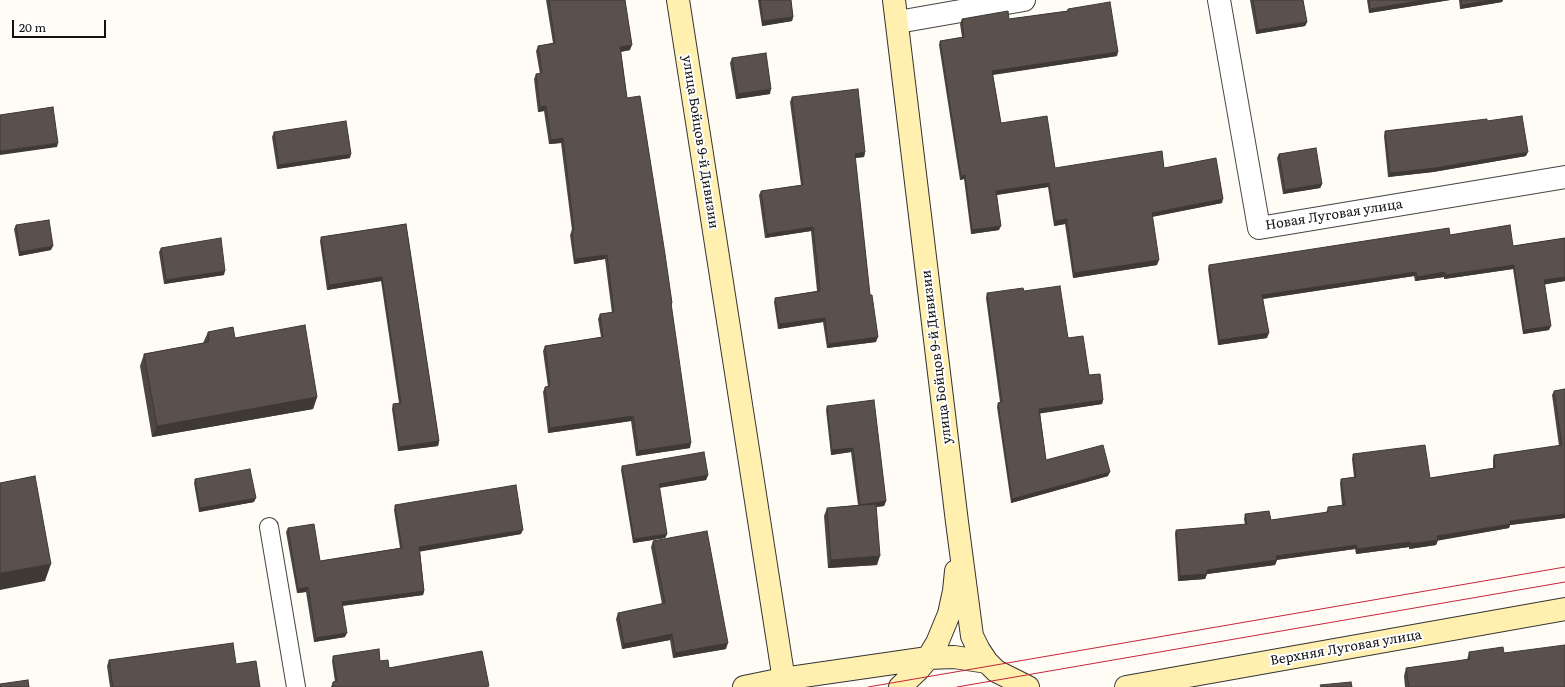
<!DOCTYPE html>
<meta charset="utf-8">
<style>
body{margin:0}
#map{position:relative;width:1565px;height:687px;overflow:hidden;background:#fffcf5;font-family:Literata,serif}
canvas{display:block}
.scale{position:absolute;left:12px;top:20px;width:94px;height:18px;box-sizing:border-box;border:2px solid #111;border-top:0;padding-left:5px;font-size:12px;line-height:14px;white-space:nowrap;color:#111;-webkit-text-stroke:3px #fff;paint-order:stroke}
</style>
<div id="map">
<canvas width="1565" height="687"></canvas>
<div class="scale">20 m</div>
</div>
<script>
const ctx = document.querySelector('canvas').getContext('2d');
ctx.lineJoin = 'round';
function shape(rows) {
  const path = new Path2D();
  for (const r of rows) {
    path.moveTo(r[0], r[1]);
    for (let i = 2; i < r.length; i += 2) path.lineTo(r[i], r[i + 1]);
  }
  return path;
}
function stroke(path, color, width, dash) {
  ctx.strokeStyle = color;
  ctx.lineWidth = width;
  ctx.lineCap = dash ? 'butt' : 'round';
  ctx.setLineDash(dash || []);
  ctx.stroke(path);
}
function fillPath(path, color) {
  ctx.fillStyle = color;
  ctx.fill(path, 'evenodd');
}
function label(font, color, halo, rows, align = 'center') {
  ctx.font = font + ' Literata,serif';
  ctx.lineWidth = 4;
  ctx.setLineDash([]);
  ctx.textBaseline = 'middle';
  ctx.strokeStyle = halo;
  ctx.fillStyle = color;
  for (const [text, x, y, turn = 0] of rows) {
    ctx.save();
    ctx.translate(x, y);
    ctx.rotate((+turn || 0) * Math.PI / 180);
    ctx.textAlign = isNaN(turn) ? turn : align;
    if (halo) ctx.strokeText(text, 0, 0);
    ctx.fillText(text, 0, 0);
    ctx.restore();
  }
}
const lane = shape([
 [269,527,296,687]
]);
const street = shape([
 [1219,0,1259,228,1565,177],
 [898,22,1024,0]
]);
const secondary = shape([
 [678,0,785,687],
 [894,0,957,522,972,636,979,650,987,662,996,671,1028,687],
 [744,687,783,679,928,658,954,657,987,662],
 [900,687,919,669,928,658,937,643,949,614,954,591,956,571],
 [1126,687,1565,609]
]);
const tram = shape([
 [868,687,1565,567],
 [957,687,1565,582]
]);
const wall = shape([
 [546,0,625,0,630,50,621,52,627,98,672,303,671,306,690,448,636,456,631,421,548,433,543,392,545,387,548,387,543,351,545,346,601,337,598,319,600,314,612,313,605,259,574,264,570,235,572,230,561,143,549,144,544,111,538,112,534,79,536,74,540,74,536,51,538,46,553,43],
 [758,0,791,0,793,17,792,21,762,26],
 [1250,0,1303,0,1307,22,1305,26,1256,34],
 [1367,0,1450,0,1369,13],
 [1459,0,1503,0,1502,2,1460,9],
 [1068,9,1117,56,993,75,1001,123,1055,168,1164,168,1222,203,1152,217,1157,265,1073,278,1065,224,1054,226,1048,187,997,195,999,230,971,234,964,179,960,180,939,45,940,41,962,37,960,24,962,19,1009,19,1067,11],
 [732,58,770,94,736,99,730,63],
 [792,97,865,152,864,157,855,158,870,295,876,342,827,348,823,322,778,329,774,302,775,298,817,291,811,231,765,238,759,195,761,191,801,185,790,102],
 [1487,121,1526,156,1433,172,1388,177,1384,136,1385,131],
 [274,132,350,158,277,169,272,137],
 [1279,154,1322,184,1320,188,1283,194,1277,158],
 [406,224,439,441,438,446,398,451,392,409,393,404,399,403,381,281,327,290,320,241,321,237],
 [16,225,51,250,19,256,14,229],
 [1450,235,1513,246,1565,238,1565,281,1544,284,1549,330,1523,334,1513,269,1444,279,1444,277,1415,281,1414,276,1263,299,1267,338,1218,345,1208,269,1209,265],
 [161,248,224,275,164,284,159,252],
 [1024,291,1068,338,1103,400,1102,404,1040,413,1046,460,1108,476,1011,503,997,407,998,403,1000,402,986,298,987,293],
 [208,332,235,338,317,397,313,409,152,437,140,366,144,354,203,343],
 [1565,389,1565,518,1510,525,1509,528,1438,540,1436,545,1409,549,1409,547,1356,554,1355,549,1277,560,1275,565,1207,574,1205,579,1178,581,1175,534,1176,530,1245,525,1244,519,1245,514,1271,520,1326,513,1328,507,1342,505,1340,483,1341,479,1354,477,1352,459,1353,454,1430,478,1493,468,1493,459,1494,455,1559,446,1552,395,1554,391],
 [827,406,886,501,884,506,876,507,877,565,828,568,824,516,827,508,858,505,851,452,831,455,826,410],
 [622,466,708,475,706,480,659,488,667,534,665,538,633,543,621,470],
 [195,479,254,502,199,512,194,483],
 [395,505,521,534,420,551,424,591,423,595,342,606,345,637,314,642,306,592,297,593,286,532,288,528,320,561,400,548,394,510],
 [653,541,726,649,673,658,670,640,622,649,616,619,618,613,662,604,651,547],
 [1469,652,1504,653,1565,687,1405,687,1404,676,1406,668,1467,660],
 [333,656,380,661,389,668,488,687,331,687,333,682,335,682,332,661],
 [109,660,236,664,260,687,110,687,107,666]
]);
const shadedWall = shape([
 [1425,0,1450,0,1369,13,1370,9],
 [1491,0,1503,0,1502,2,1460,9,1462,5],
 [793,17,792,21,762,26,763,21],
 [1307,22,1305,26,1256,34,1258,30],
 [632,45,630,50,618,52,620,47],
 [1118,52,1117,56,990,75,992,71],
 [771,89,770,94,736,99,738,94],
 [546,106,544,111,538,112,540,107],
 [563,138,561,143,549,144,551,140],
 [58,143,57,147,0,155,0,151],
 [865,152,864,157,853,158,855,154],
 [1528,152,1526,156,1433,172,1388,177,1390,173],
 [351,154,350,158,277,169,279,165],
 [965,175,964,179,960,180,961,176],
 [1049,183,1048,187,995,195,996,191],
 [1322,184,1320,188,1283,194,1285,190],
 [1223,199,1222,203,1150,217,1152,213],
 [1067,219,1065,224,1054,226,1055,221],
 [1001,226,999,230,971,234,972,230],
 [813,227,811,231,765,238,767,234],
 [53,246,51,250,19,256,20,252],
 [607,255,605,259,574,264,575,259],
 [1159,260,1157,265,1073,278,1074,273],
 [1514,265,1513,269,1444,279,1445,275],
 [225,271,224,275,164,284,166,280],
 [1416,272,1414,276,1261,299,1262,295],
 [1445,272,1444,277,1415,281,1417,277],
 [382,277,381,281,327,290,329,285],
 [1565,277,1565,281,1542,285,1544,280],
 [825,318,823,322,778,329,779,324],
 [1551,326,1549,330,1523,334,1524,330],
 [1269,333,1267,338,1218,345,1219,340],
 [878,337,876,342,827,348,828,344],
 [317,397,313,409,152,437,157,426],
 [1103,400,1102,404,1037,414,1039,409],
 [633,416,631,421,548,433,550,428],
 [439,441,438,446,398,451,399,447],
 [691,443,690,448,636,456,638,451],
 [853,448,851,452,831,455,832,450],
 [1110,472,1108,476,1011,503,1012,499],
 [708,475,706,480,657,488,659,484],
 [256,498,254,502,199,512,200,508],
 [886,501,884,506,858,509,860,505],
 [1565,514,1565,518,1510,525,1509,528,1436,541,1437,536,1510,521],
 [523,530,521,534,418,552,419,547],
 [667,534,665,538,633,543,634,539],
 [1438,540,1436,545,1409,549,1411,544],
 [1411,542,1409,547,1356,554,1357,549],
 [1357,545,1355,549,1274,560,1276,556],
 [880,556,877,565,828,568,831,560],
 [1277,560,1275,565,1207,574,1205,579,1178,581,1180,576,1207,570],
 [51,564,45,581,0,590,0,573],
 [308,587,306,592,297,593,298,589],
 [424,591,423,595,340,606,342,602],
 [347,633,345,637,314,642,316,638],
 [672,634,670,640,622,649,624,644],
 [728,643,726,649,673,658,675,653]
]);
const building = shape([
 [549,0,625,0,632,45,620,47,627,98,640,96,665,254,672,303,671,303,691,443,638,451,633,416,550,428,545,387,550,386,545,346,603,337,600,314,614,312,607,255,575,259,572,230,574,230,563,138,551,140,546,106,540,107,536,74,542,73,538,46,555,43,549,0],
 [760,0,791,0,793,17,763,21,760,0],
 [1253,0,1303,0,1307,22,1258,30,1253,0],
 [1369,0,1425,0,1370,9,1369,0],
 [1461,0,1491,0,1462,5,1461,0],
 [1110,2,1118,52,992,71,1001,123,1047,116,1055,168,1162,151,1164,168,1216,158,1223,199,1152,213,1159,260,1074,273,1067,219,1055,221,1049,183,996,191,1001,226,972,230,965,175,961,176,940,41,964,37,962,19,1008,11,1009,19,1068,11,1068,9,1110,2],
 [766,53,771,89,738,94,732,58,766,53],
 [858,89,865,152,855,154,870,295,872,295,878,337,828,344,825,318,779,324,775,298,820,291,813,227,767,234,761,191,803,185,792,97,858,89],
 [53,107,58,143,0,151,0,115,53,107],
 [1522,116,1528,152,1435,168,1390,173,1385,131,1487,119,1487,121,1522,116],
 [346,121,351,154,279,165,274,132,346,121],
 [1316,148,1322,184,1285,190,1279,154,1316,148],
 [49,220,53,246,20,252,16,225,49,220],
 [406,224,439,441,399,447,393,404,401,403,382,277,329,285,321,237,406,224],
 [1510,225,1513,246,1565,238,1565,277,1544,280,1551,326,1524,330,1514,265,1445,275,1445,272,1417,277,1416,272,1262,295,1269,333,1219,340,1209,265,1449,228,1450,235,1510,225],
 [221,238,225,271,166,280,161,248,221,238],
 [1060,286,1068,338,1083,336,1089,375,1100,374,1103,400,1039,409,1046,460,1103,445,1110,472,1012,499,998,403,1002,402,987,293,1023,288,1024,291,1060,286],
 [305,325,317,397,157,426,144,354,209,342,208,332,233,327,235,338,305,325],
 [1565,389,1565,514,1510,521,1511,524,1437,536,1438,540,1411,544,1411,542,1357,549,1357,545,1276,556,1277,560,1207,570,1207,574,1180,576,1176,530,1247,524,1245,514,1269,511,1271,520,1328,512,1328,507,1345,505,1341,479,1356,477,1353,454,1425,445,1430,478,1495,468,1494,455,1562,445,1554,391,1565,389],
 [874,400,886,501,860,505,853,448,832,450,827,406,874,400],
 [704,452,708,475,659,484,667,534,634,539,622,466,704,452],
 [250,469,256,498,200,508,195,479,250,469],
 [35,476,51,564,0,573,0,483,35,476],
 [516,485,523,530,419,547,424,591,342,602,347,633,316,638,308,587,298,589,288,528,314,524,320,561,402,548,395,505,516,485],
 [876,504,880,556,831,560,827,508,876,504],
 [707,531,728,643,675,653,672,634,624,644,618,613,665,603,653,541,707,531],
 [233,643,236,664,256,661,260,687,113,687,109,660,233,643],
 [1565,645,1565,687,1409,687,1406,668,1470,659,1469,652,1503,647,1504,653,1565,645],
 [379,649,380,661,388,660,389,668,482,651,489,686,484,687,333,687,333,682,337,681,333,656,379,649],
 [28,680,29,687,0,687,0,684,28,680],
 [1351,682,1352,687,1321,687,1320,685,1351,682]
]);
const streetNames = [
 ["улица Бойцов 9-й Дивизии",700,142,81],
 ["Новая Луговая улица",1334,215,-9],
 ["улица Бойцов 9-й Дивизии",937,357,-97],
 ["Верхняя Луговая улица",1346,648,-10]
];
stroke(lane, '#444', 20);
stroke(street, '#444', 24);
stroke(secondary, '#333', 24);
stroke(lane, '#fff', 18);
stroke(street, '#fff', 22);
stroke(secondary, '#fff0b0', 22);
stroke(tram, '#c52539', 1);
fillPath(wall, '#4d4642');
fillPath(shadedWall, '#3f3936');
fillPath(building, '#5a514d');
stroke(building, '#3f3936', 1);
label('13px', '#111', '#fff', streetNames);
</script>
